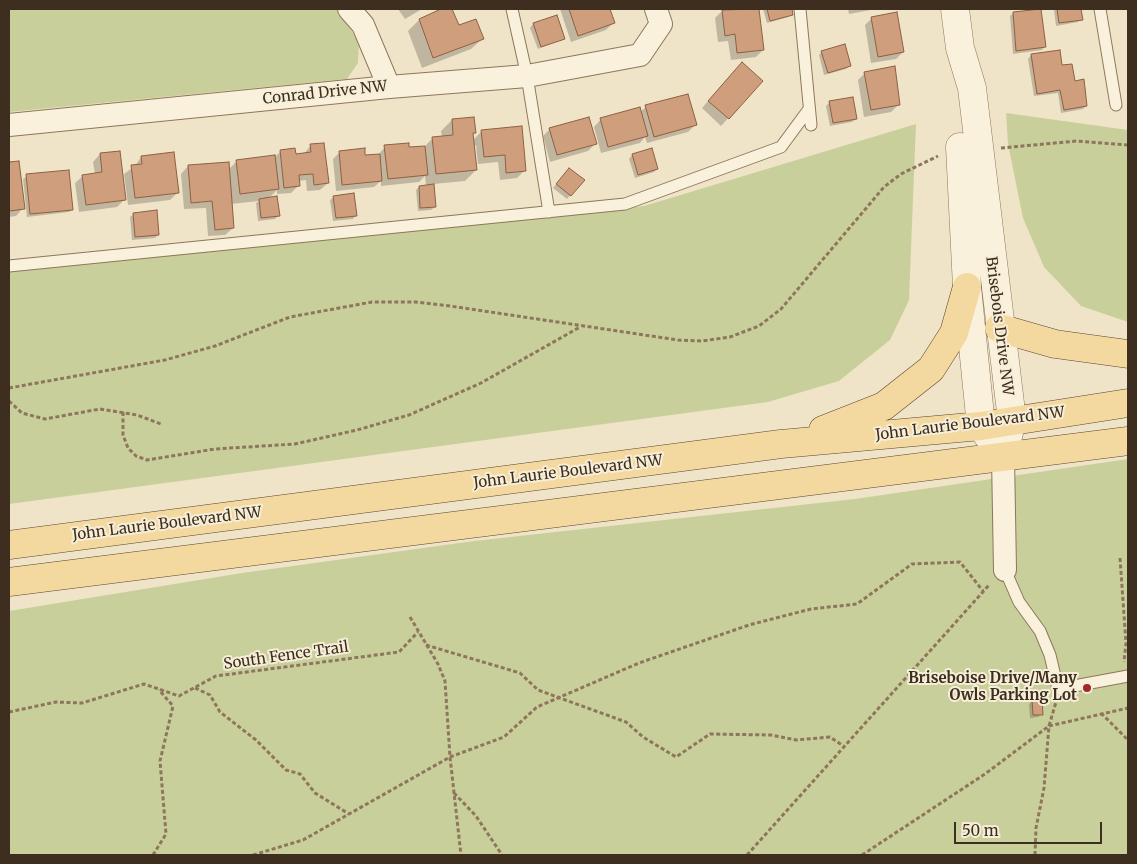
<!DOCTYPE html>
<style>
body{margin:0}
#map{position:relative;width:1137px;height:864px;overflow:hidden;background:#f0e4c8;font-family:Merriweather,serif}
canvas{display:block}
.frame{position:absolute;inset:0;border:10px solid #3d2e20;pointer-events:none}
.scale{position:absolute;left:954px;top:822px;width:148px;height:22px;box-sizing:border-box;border:2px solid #3d2e20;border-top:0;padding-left:6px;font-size:15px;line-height:18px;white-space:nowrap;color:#3d2e20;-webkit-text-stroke:4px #f7eed8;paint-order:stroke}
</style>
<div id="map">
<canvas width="1137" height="864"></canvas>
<div class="frame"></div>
<div class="scale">50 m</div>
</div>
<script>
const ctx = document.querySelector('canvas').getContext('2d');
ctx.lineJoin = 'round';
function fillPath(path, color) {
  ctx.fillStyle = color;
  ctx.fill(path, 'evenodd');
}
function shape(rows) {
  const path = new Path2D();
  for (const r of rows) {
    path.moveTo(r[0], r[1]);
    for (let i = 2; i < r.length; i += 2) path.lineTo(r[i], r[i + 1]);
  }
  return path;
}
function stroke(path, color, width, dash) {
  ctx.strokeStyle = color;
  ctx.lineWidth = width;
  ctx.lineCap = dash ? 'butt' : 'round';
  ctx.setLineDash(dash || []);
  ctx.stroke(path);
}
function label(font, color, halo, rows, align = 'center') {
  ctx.font = font + ' Merriweather,serif';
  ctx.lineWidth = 4;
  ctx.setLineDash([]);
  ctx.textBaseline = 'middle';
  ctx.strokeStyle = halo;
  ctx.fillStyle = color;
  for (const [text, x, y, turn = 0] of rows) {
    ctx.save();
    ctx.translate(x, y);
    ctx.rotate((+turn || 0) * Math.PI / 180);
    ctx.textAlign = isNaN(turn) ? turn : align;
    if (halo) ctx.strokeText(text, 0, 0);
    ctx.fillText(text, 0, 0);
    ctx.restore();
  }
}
const green = shape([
 [9,9,338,9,359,43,358,63,347,79,9,112],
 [1006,113,1128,130,1128,322,1081,306,1044,267,1023,218,1008,144],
 [916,124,909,300,890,340,839,381,768,402,9,504,9,271,644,206],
 [1128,459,1128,855,9,855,9,611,242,573,474,541,855,499]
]);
const shadow = shape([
 [398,9,422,9,405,19],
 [445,9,450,9,456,26,475,20,482,39,471,49,422,68,408,31,419,20],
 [560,9,609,9,613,23,606,30,571,42],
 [738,9,758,9,763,50,756,57,731,60,728,41,718,42,715,18,722,11],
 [763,9,791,9,792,14,788,17,767,23],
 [848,9,876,9,849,14],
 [1040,9,1045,46,1042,50,1013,54,1010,16,1013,13],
 [1056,9,1080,9,1081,19,1078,22,1056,26,1054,10],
 [556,17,563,38,538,49,530,28,533,24],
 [872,18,903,52,896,59,871,63,865,25],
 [822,52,849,66,846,69,824,75,819,55],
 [1031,55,1061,67,1074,82,1086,106,1083,109,1061,113,1058,93,1034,96,1028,59],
 [894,68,898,105,891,112,864,117,858,80,865,73],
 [735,70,762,81,721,126,702,108],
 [830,102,856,119,852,122,830,126,826,106],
 [646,107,695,125,688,132,647,143,645,137,640,143,601,153,594,127,601,119,640,112],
 [452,120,475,132,472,135,473,140,482,131,525,170,517,178,500,180,498,162,478,164,476,145,473,146,476,170,465,181,433,184,435,207,431,210,418,211,416,190,419,187,426,186,425,176,419,182,381,186,381,181,374,187,336,191,333,159,340,152,364,157,378,155,385,147,408,149,424,147,433,138,442,137,441,131],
 [550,129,595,144,588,151,550,162,543,136],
 [311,145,328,183,320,190,307,191,306,180,298,181,298,186,291,193,277,194,277,190,268,199,278,216,275,219,258,221,256,203,259,201,231,204,233,228,225,235,208,236,206,208,184,209,181,174,188,166,228,170,237,161,275,157,281,151,295,155,304,154],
 [100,154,124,200,117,207,79,212,75,183,83,176,95,174,93,162],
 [632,155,657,169,654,172,635,178,629,159],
 [141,157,177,193,170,200,128,205,124,174,135,166],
 [18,162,23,208,16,216,9,217,9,163],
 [566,172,583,180,567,199,553,188],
 [27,176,72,209,69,212,27,217,23,179],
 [334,197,356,215,353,219,333,221,330,200],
 [134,214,158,235,155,238,132,240,130,217],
 [1032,701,1042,714,1038,717,1030,718,1029,704]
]);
const building = shape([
 [441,9,452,9,459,25,476,19,484,39,433,58,419,19,441,9],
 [569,9,610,9,615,23,578,36,569,9],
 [759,9,764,50,737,53,735,34,725,36,722,10,759,9],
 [767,9,792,9,793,15,770,21,767,9],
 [1041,9,1046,47,1016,51,1013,12,1041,9],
 [1057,9,1081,9,1083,20,1059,23,1057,9],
 [897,12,904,52,878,57,871,17,897,12],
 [557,15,565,39,541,47,533,23,557,15],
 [845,44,851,66,828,73,821,51,845,44],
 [1060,50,1062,65,1072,64,1075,81,1084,79,1087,106,1064,110,1060,90,1037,94,1031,54,1060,50],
 [742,62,763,81,729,119,708,101,742,62],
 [895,66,900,105,871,110,864,72,895,66],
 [688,94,697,125,654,137,645,105,688,94],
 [853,97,857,119,833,123,829,101,853,97],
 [640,107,648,136,608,147,600,118,640,107],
 [474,117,476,133,473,133,477,170,436,174,432,137,453,135,452,119,474,117],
 [589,117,597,144,557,155,549,128,589,117],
 [522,126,526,171,506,173,505,155,484,157,481,130,522,126],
 [324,143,329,183,314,185,313,174,299,175,300,186,284,188,280,150,295,148,296,154,311,152,310,144,324,143],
 [409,143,409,147,425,146,428,175,388,179,384,145,409,143],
 [365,148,365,155,380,154,382,181,342,185,339,151,365,148],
 [652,148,658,169,638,175,632,154,652,148],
 [120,151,126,200,86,205,82,175,102,172,100,153,120,151],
 [174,152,179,193,135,198,131,165,142,164,141,156,174,152],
 [275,155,279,189,240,194,236,160,275,155],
 [19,161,25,209,9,211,9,162,19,161],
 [229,162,234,228,215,230,212,201,191,203,188,165,229,162],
 [569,168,585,180,571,196,556,184,569,168],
 [69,170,73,210,30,214,26,174,69,170],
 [434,184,436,207,420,208,419,186,434,184],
 [354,193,357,216,336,218,333,196,354,193],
 [277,196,280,216,261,218,259,199,277,196],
 [157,210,159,235,135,237,133,213,157,210],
 [1042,699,1043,715,1033,715,1032,700,1042,699]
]);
const path = shape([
 [1001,148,1077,141,1128,145],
 [9,388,165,360,215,346,290,317,372,302,415,302,450,306,678,340,702,341,730,337,759,326,781,309,884,187,901,174,938,156],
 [9,401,22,413,45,419,100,409,137,415,161,424],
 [123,412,123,435,128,448,136,456,147,460,215,449,295,444,357,430,409,415,481,383,580,327],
 [1120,558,1126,643,1124,662],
 [410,617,438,664,445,681,450,757,461,855],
 [426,645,520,673,538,690,626,722,643,737,676,757,710,734,771,735,796,740,830,737,845,747],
 [195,688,210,695,220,712,256,740,286,770,300,774,315,793,349,814],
 [9,712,56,702,82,703,144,684,179,696,216,676,399,652,418,632],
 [1101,713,1128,740],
 [454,793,476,816,502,855],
 [153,855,166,834,160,761,173,706,159,690],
 [253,855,303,840,450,757,504,737,537,707,639,663,749,625,811,609,857,604,912,564,960,562,983,591],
 [747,855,990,584],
 [862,855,985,774,1049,726,1056,702],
 [1035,855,1036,828,1044,788,1049,726,1128,708]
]);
const service = shape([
 [512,9,527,76,549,212],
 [800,9,811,125],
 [1100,9,1116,105],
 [9,266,625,204,781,147,809,109],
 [1005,570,1019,602,1040,631,1050,655,1058,689,1128,676]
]);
const minor = shape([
 [349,9,363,25,389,87],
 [9,125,389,87,527,76,640,55,661,24,656,9],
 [1003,457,1005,570]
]);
const tertiary = shape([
 [955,9,960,48,972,88,1012,420,1003,457],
 [960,147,967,287,981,426,995,446]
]);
const primary = shape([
 [999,328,1055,344,1128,354],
 [823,430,884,406,931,369,954,333,967,287],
 [9,545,781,444,981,426,1128,403],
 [9,582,1128,441]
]);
const markers = [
 [1087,688,5,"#9e2a2b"]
];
const streetNames = [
 ["Conrad Drive NW",325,93,-6],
 ["Brisebois Drive NW",999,326,83],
 ["John Laurie Boulevard NW",970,424,-7],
 ["John Laurie Boulevard NW",568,472,-7],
 ["John Laurie Boulevard NW",167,524,-7],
 ["South Fence Trail",286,656,-8]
];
const poiNames = [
 ["Briseboise Drive/Many",1077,679],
 ["Owls Parking Lot",1077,696]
];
fillPath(green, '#c9cf9b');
fillPath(shadow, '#0003');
fillPath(building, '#cf9f7d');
stroke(building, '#8d5f41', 1);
stroke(service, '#8d765c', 13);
stroke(minor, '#8d765c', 24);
stroke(tertiary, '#8d765c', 29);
stroke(primary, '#5b4430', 29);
stroke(path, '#8d765c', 3, [4, 2.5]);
stroke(service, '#faf1dc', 11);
stroke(minor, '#faf1dc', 22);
stroke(tertiary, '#faf1dc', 28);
stroke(primary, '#f3d9a0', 28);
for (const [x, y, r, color] of markers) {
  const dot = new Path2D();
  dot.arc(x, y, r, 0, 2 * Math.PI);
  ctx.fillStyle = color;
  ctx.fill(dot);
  stroke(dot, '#f7eed8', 2);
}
label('15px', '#3d2e20', '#f7eed8', streetNames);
label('bold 15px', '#3d2e20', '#f7eed8', poiNames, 'right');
</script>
